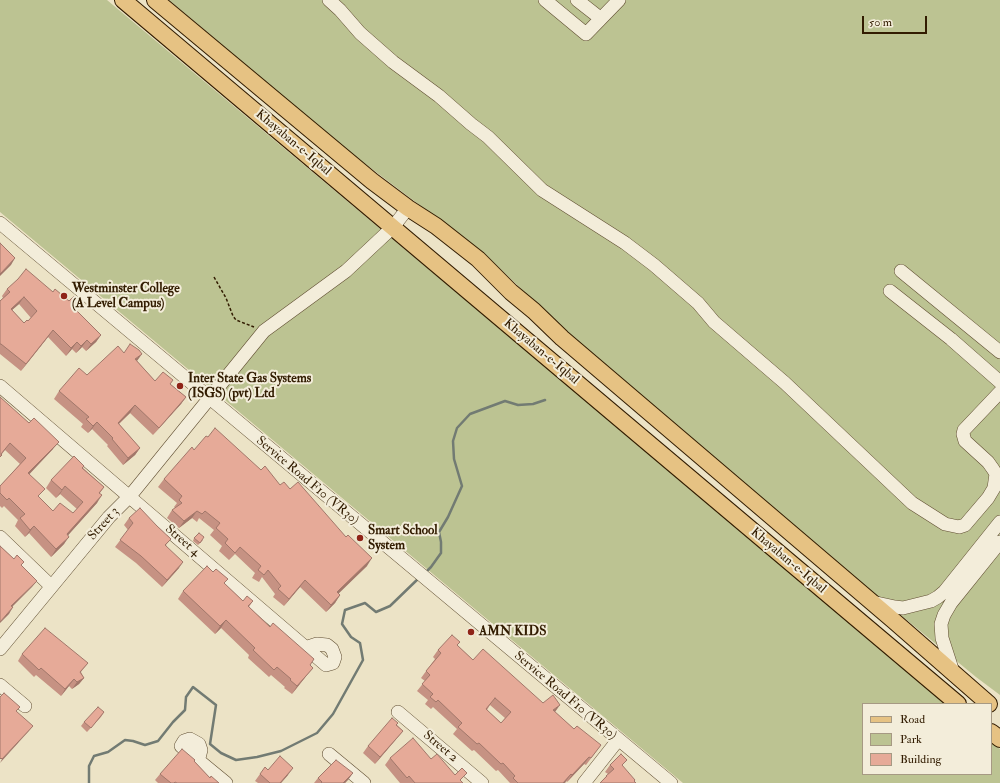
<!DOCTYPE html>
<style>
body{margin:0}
#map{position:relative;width:1000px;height:783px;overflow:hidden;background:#ece3c6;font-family:"IM FELL Double Pica",serif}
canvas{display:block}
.legend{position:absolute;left:862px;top:703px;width:130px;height:72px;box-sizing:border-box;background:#f3edda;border:1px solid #a69983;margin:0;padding:5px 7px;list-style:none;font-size:12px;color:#321c01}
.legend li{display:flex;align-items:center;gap:8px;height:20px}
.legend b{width:20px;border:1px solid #a69983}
.scale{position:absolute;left:862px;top:16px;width:65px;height:18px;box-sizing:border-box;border:2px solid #321c01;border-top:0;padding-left:5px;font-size:12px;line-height:14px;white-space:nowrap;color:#321c01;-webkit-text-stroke:3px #f3edda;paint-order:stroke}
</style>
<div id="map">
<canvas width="1000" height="783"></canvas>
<ul class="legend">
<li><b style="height:5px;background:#e6c283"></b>Road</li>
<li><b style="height:11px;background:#bcc392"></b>Park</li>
<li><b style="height:11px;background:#e6aa98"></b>Building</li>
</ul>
<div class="scale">50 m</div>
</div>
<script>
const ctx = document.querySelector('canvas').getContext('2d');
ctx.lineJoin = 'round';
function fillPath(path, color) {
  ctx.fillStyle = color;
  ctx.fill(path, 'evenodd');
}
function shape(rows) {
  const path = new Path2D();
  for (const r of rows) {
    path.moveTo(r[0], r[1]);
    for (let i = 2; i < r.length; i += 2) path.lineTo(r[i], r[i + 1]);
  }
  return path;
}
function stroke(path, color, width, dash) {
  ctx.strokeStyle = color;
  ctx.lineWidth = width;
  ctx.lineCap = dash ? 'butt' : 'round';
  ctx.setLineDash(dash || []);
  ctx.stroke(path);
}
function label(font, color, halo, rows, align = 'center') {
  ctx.font = font + ' "IM FELL Double Pica",serif';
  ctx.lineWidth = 4;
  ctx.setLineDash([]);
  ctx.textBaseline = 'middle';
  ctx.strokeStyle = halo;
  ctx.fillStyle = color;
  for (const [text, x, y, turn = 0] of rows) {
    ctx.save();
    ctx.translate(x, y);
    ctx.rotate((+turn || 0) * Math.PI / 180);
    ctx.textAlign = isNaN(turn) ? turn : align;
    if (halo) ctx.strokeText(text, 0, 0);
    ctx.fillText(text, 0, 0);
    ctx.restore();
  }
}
const green = shape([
 [0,0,107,0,451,288,659,460,947,704,863,704,863,774,991,774,991,741,1000,749,1000,783,683,783,0,212],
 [169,0,1000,0,1000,695,976,677,790,524,661,416,537,304,488,257,343,147]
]);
const stream = shape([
 [425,573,431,567,441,553,441,542,439,532,448,517,462,486,454,459,453,441,457,428,470,414,505,401,518,405,533,404,545,400],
 [89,783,89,766,94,756,108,752,125,740,133,741,145,745,158,741,173,722,185,710,186,697,193,687,216,705,210,744,221,753,236,760,257,757,281,751,317,733,333,714,363,660,360,643,351,637,342,624,345,610,365,603,376,612,390,606,420,577]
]);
const path = shape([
 [214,277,226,298,233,316,236,320,254,327]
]);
const minor = shape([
 [329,0,340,10,360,33,393,62,439,96,471,124,488,137,542,190,625,243,654,265,698,303,714,322,785,383,912,503,945,524,959,527,965,525,988,498,994,488,996,474,993,469,988,462,965,441,963,434,964,430,1000,392],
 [545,0,586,34,619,0],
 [577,0,600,18],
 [0,223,671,783],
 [901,271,1000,352],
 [890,291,951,339,1000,382],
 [0,386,326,665,333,663,335,657,332,649,327,645,317,644,308,647],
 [0,537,51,586],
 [872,602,895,607,903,608,931,601,938,597,944,592,1000,522],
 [0,649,109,517,130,496,264,331,346,271,393,227,408,208],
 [954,675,942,638,941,624,944,615,951,603,1000,542],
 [0,685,25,706],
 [398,712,482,783],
 [329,754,364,783],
 [199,758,201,750,199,744,190,739,184,741,181,746,226,783],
 [584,783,618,740]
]);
const major = shape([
 [123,0,958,704],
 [155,0,372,181,408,208,436,226,478,259,511,292,534,311,562,338,894,621,989,704],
 [991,732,1000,739]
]);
const wall = shape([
 [7,289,53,292,69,301,80,302,75,309,101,335,96,342,86,351,82,347,76,353,72,349,66,356,48,337,21,371,0,354,0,301,3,298,2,296],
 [19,304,31,318,28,321,24,323,12,310],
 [124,353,137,361,155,381,173,380,170,384,186,397,181,404,153,435,130,413,119,424,140,448,135,455,123,465,107,446,108,445,92,429,88,433,81,427,83,424,54,399,59,391],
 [0,397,53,449,29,474,39,497,53,511,73,513,77,509,60,494,56,498,46,488,51,480,84,466,83,468,104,487,100,493,97,503,68,535,64,544,51,557,29,533,25,537,15,526,18,520,4,506,2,508,0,506,0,486,20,464,5,450,2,454],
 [194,450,261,470,280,485,290,489,367,566,338,593,340,595,335,603,326,612,300,587,284,606,273,597,275,594,262,577,259,582,252,578,255,573,235,554,229,560,219,551,222,546,210,535,214,530,199,518,197,522,192,518,179,528,167,518,172,510,175,508,174,507,177,503,158,487,164,479],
 [129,518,157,526,171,539,166,545,179,568,162,587,136,563,115,547,128,530,124,525],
 [194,538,203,540,198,545,193,541],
 [225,584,243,601,253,601,249,607,270,627,314,659,310,665,313,668,307,675,292,694,284,688,285,687,271,675,269,677,248,658,249,655,221,628,215,634,178,599,183,591],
 [457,645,473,660,543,703,555,712,574,729,601,745,586,765,584,764,567,782,566,781,565,783,510,783,498,770,496,771,474,750,472,751,453,734,457,729,433,707,431,709,425,704,428,700,417,691,425,681,421,678,435,659,433,657,438,650],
 [490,705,505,718,501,723,487,710],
 [22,654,88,663,81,672,84,678,79,684,72,689,69,686,61,696,36,675,34,677,18,661],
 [104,712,101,717,87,732,81,726,84,722],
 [397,725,403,731,398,737,375,764,363,753,368,746],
 [390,758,431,759,463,783,400,783,385,765],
 [627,760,600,783,608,774,605,772,610,765],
 [194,761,210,778,219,783,158,783,155,780,160,774],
 [268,770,288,775,281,783,258,783,255,781,260,774],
 [353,773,345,783,314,783,318,778]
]);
const shadedWall = shape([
 [15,258,11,265,0,276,0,274],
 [24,297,19,304,5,316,11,309],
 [53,330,48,337,21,371,26,364],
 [101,335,96,342,86,351,91,344],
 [87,340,82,347,76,353,81,346],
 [77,342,72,349,66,356,71,348],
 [142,354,137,361,135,359],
 [186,397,181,404,153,435,159,428],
 [135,405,130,413,112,430,118,423],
 [97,422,92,429,88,433,93,426],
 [59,442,53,449,23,481,28,473],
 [140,448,135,455,123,465,128,458],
 [65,486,60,494,56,498],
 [102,495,97,503,62,542,67,534],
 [197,511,192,518,179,528,184,521],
 [34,526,29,533,25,537,30,530],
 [69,537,64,544,51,557,56,549],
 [372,558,367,566,332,600,337,592],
 [183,562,179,568,162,587,167,580],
 [305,580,300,587,284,606,289,599],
 [37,581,32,587,7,612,11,606],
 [340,595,335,603,326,612,331,605],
 [13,607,9,614,0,623,0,622],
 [226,620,221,628,215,634,220,626],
 [313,668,307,675,292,694,297,686],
 [84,678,79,684,72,689,77,682],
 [74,679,69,686,61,696,65,689],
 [560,705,555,712,553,710],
 [33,726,28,732,0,763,2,759],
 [403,731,398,737,375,764,380,757],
 [589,757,584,764,567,782,572,775],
 [293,768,288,775,281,783,280,783],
 [353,773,348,780,345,783,343,783],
 [571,774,566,781,565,783,563,783]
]);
const building = shape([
 [0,243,15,258,0,274,0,243],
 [26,269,53,292,55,289,69,301,74,296,80,302,75,306,76,307,75,309,101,335,91,344,87,340,81,346,77,342,71,348,53,330,26,364,1,344,0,344,0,301,10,292,7,289,18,279,26,269],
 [24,297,37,311,28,321,27,320,24,323,11,309,24,297],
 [130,344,139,350,142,354,135,359,155,381,163,372,173,380,170,384,186,397,159,428,135,405,118,423,140,448,128,458,112,439,113,438,97,422,93,426,86,419,89,417,59,391,79,368,87,375,118,346,124,353,130,344],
 [0,397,29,423,34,418,59,442,28,473,45,489,38,496,53,511,60,503,73,513,83,502,65,486,62,490,51,480,74,456,84,466,82,468,104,487,99,493,102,495,67,534,69,537,56,549,34,526,30,530,20,518,25,514,9,498,7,500,0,493,0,486,26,458,10,443,1,454,2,455,0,457,0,397],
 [215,428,261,470,265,466,280,485,284,482,290,489,298,482,346,537,348,535,372,558,337,592,340,595,331,605,305,580,289,599,278,589,281,586,268,570,264,575,258,570,261,566,240,547,235,553,225,543,228,539,216,528,220,523,205,511,202,514,197,511,184,521,172,510,182,503,179,500,182,496,164,479,192,447,194,450,206,436,208,437,215,428],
 [140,508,157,526,171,539,165,545,183,562,167,580,141,556,120,540,133,523,129,518,140,508],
 [199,533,204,537,200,543,194,538,199,533],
 [0,546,14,559,17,555,24,562,21,565,37,581,11,606,13,607,0,622,0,546],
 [207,566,213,572,216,569,228,579,224,583,243,601,247,596,253,601,248,606,270,627,273,623,314,659,310,665,313,668,297,686,290,680,291,679,277,667,274,670,253,650,255,648,226,620,220,626,183,591,207,566],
 [45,628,88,663,80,672,84,678,77,682,74,679,65,689,41,668,39,670,22,654,45,628],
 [452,635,460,642,457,645,473,660,483,649,543,703,553,695,560,705,553,710,574,729,577,726,601,745,591,758,589,757,572,775,571,774,563,783,518,783,513,778,515,776,503,763,501,764,479,743,477,744,458,727,462,723,438,700,436,702,430,697,433,694,422,684,430,675,426,671,441,653,438,650,452,635],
 [495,698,511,712,501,723,486,709,495,698],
 [4,693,20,707,16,711,33,726,2,759,1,758,0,759,0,697,4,693],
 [98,707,104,712,91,728,84,722,98,707],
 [392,718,398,723,396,725,403,731,380,757,368,746,392,718],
 [413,738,431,759,437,754,455,775,462,768,467,773,460,780,463,783,415,783,409,776,407,778,390,758,413,738],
 [182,749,195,760,194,761,210,778,211,776,219,783,177,783,175,782,174,783,171,783,160,774,182,749],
 [621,754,627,760,622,765,635,780,634,781,636,783,600,783,607,776,606,776,614,769,610,765,621,754],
 [280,756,293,768,280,783,270,783,260,774,265,767,268,770,280,756],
 [336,760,353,773,343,783,321,783,322,782,318,778,336,760]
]);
const markers = [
 [64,296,4,"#8f2418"],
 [180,386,4,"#8f2418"],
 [360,538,4,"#8f2418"],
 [471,632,4,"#8f2418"]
];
const streetNames = [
 ["Khayaban-e-Iqbal",293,143,40],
 ["Khayaban-e-Iqbal",541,352,40],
 ["Service Road F10 (VR30)",307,481,40],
 ["Street 3",104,524,-48],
 ["Street 4",182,541,41],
 ["Khayaban-e-Iqbal",788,561,40],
 ["Service Road F10 (VR30)",565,696,40],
 ["Street 2",440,747,40]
];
const poiNames = [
 ["Westminster College",72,289],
 ["(A Level Campus)",72,304],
 ["Inter State Gas Systems",188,379],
 ["(ISGS) (pvt) Ltd",188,394],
 ["Smart School",368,531],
 ["System",368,546],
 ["AMN KIDS",479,632]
];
fillPath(green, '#bcc392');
stroke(stream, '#727b73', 2.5);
stroke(minor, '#604e32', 14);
stroke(major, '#321c01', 18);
stroke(path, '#321c01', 1.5, [3, 2]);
stroke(minor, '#f3edda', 13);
stroke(major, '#e6c283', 16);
fillPath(wall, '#c69283');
fillPath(shadedWall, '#a1776a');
fillPath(building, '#e6aa98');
stroke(building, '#a1776a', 1);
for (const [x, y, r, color] of markers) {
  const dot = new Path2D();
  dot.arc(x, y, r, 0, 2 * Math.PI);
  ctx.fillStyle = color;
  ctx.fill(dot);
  stroke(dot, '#f3edda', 1.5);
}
label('13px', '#321c01', '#f3edda', streetNames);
label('bold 13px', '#321c01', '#f3edda', poiNames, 'left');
</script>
